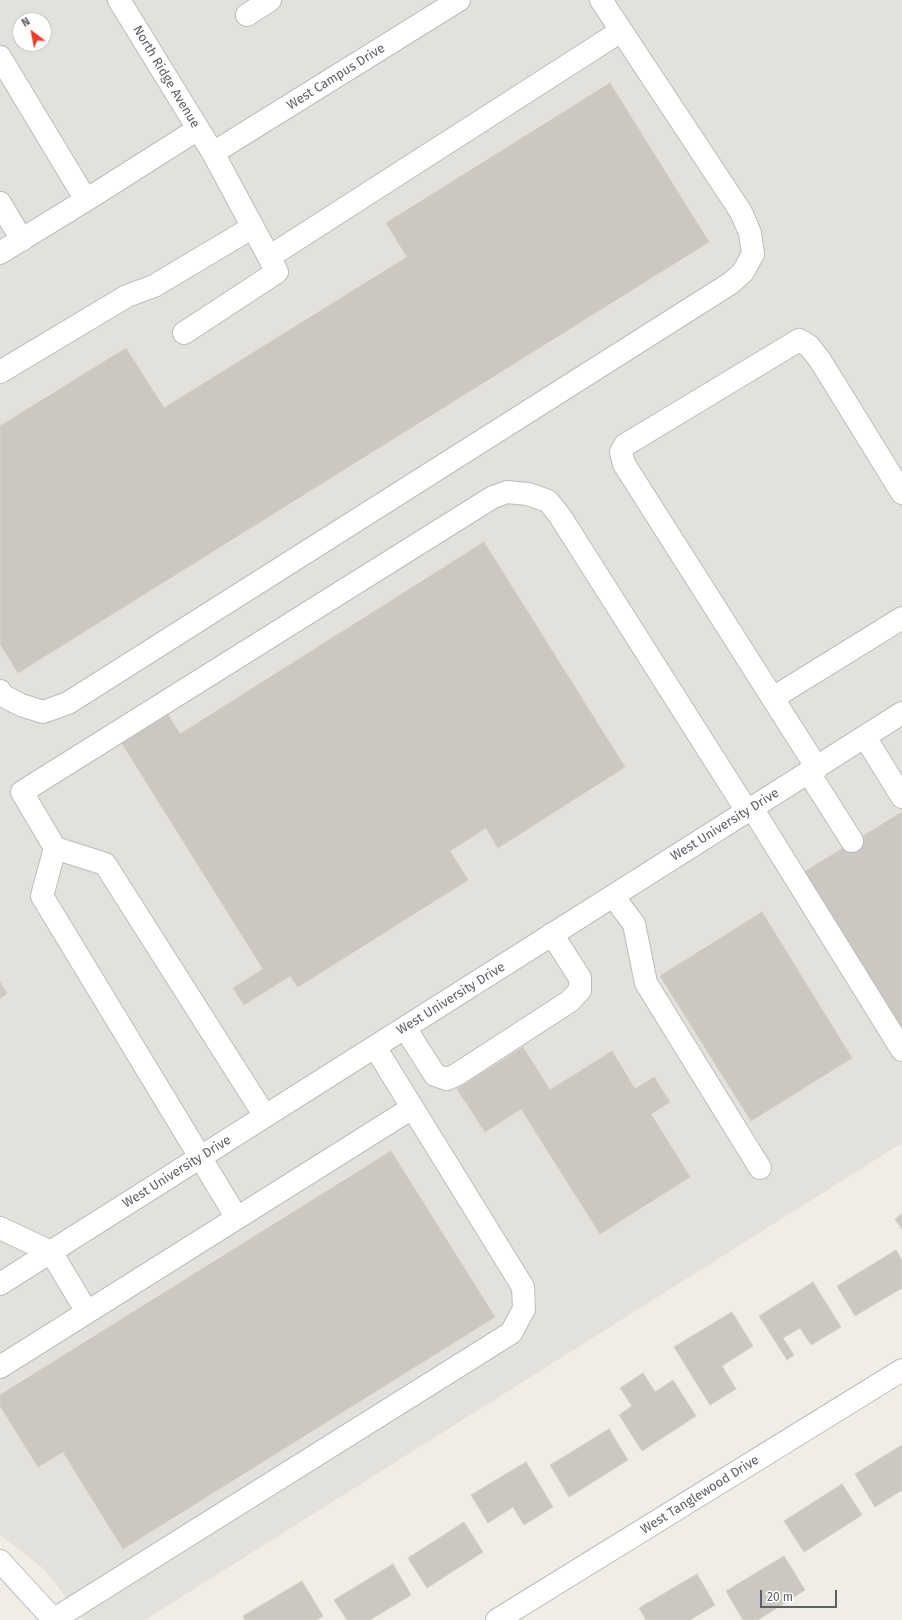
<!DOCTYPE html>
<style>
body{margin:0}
#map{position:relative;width:902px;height:1620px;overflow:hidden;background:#f0eee4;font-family:"Fira Sans",sans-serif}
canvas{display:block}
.north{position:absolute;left:12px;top:12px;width:40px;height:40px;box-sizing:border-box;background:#fff;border:1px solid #bebfc2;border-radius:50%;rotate:328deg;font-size:11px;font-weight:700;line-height:16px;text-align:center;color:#5c6066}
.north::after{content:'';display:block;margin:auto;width:14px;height:18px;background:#f63924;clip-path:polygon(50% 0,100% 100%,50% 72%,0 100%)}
.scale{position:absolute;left:760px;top:1590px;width:77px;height:18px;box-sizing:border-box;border:2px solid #5c6066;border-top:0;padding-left:5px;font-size:12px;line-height:14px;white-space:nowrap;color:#5c6066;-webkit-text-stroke:3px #fff;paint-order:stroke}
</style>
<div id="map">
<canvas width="902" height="1620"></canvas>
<div class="north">N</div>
<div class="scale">20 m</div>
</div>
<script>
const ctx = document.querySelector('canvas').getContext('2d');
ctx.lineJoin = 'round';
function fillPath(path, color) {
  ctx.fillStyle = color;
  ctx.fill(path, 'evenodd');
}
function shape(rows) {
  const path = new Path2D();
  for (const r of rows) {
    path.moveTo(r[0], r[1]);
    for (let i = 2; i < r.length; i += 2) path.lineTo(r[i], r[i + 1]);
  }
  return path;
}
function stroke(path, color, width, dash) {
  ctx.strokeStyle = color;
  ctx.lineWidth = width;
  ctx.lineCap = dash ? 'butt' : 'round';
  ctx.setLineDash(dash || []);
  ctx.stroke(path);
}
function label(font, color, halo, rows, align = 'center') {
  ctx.font = font + ' "Fira Sans",sans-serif';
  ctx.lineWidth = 3.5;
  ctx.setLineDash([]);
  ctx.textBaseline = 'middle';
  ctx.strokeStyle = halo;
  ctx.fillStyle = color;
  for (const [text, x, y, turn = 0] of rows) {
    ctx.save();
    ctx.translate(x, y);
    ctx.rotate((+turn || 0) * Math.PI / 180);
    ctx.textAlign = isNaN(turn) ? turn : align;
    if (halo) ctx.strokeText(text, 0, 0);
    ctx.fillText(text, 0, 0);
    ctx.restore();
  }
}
const industrial = shape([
 [0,0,902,0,902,1143,145,1620,83,1620,45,1570,0,1535],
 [20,20,44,20,44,44,20,44]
]);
const building = shape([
 [610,83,709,242,18,673,0,644,0,426,126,348,164,408,407,257,386,223,610,83],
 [484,542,625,767,498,848,486,828,450,851,468,880,298,987,290,976,244,1005,233,988,263,969,121,742,167,713,180,734,484,542],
 [902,812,902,1033,804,872,902,812],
 [762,912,852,1058,751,1121,660,976,762,912],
 [0,982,7,994,0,998,0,982],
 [523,1047,550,1090,612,1051,635,1089,654,1077,670,1102,651,1114,690,1177,600,1234,521,1109,485,1132,457,1089,523,1047],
 [391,1151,495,1317,123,1549,63,1452,38,1467,0,1406,0,1395,391,1151],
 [902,1214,902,1229,895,1219,902,1214],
 [896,1250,902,1260,902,1288,855,1316,837,1286,896,1250],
 [813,1282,841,1327,811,1345,800,1328,783,1338,794,1355,787,1360,759,1316,813,1282],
 [732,1312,753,1346,722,1366,736,1389,710,1405,674,1347,732,1312],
 [643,1373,655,1392,673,1380,696,1416,642,1451,619,1415,632,1406,620,1388,643,1373],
 [609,1429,628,1460,569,1497,550,1465,609,1429],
 [902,1445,902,1490,875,1507,855,1474,902,1445],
 [526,1462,553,1507,524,1525,513,1507,488,1523,471,1495,526,1462],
 [842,1484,862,1515,804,1552,784,1521,842,1484],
 [464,1522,483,1552,427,1588,408,1558,464,1522],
 [784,1556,805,1590,758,1620,743,1620,726,1591,784,1556],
 [393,1564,411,1595,370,1620,347,1620,334,1600,393,1564],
 [697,1574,715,1605,690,1620,646,1620,639,1608,697,1574],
 [302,1581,323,1616,317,1620,245,1620,243,1616,302,1581]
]);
const minor = shape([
 [119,0,213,153,277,272,184,333],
 [247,15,270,0],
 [0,57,86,200,198,129],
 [213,153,459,0],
 [0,203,22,240],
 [0,253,86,200],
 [269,257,621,31],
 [0,372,127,296,154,286,253,227],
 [0,691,2,695,21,705,43,712,68,703,731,283,743,272,753,254,750,233,741,212,601,0],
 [773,698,902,618],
 [865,737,902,797],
 [817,768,624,464,621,452,625,445,799,340,809,346,820,360,902,493],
 [809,773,852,841],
 [752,808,902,1050],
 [55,848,22,792,493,497,507,492,528,494,548,501,560,516,747,811],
 [613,896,634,924,646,983,760,1168],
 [405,1028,435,1075,447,1079,456,1075,570,1001,580,990,580,978,552,934],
 [237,1218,42,896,55,848,105,864,265,1116],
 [0,1228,51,1252,87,1312],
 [0,1284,902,713],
 [0,1367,412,1108],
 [0,1561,54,1620],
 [53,1620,511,1333,524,1309,523,1287,375,1047],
 [497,1620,902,1370]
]);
const streetNames = [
 ["North Ridge Avenue",166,77,59],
 ["West Campus Drive",336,77,-32],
 ["West University Drive",725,825,-32],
 ["West University Drive",451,999,-32],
 ["West University Drive",177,1172,-32],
 ["West Tanglewood Drive",700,1495,-32]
];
fillPath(industrial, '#e3e1dc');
fillPath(building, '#cbc8c1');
stroke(building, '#d5d0c2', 1);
stroke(minor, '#b9bcc1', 24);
stroke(minor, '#fff', 22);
label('13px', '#5c6066', '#fff', streetNames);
</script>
